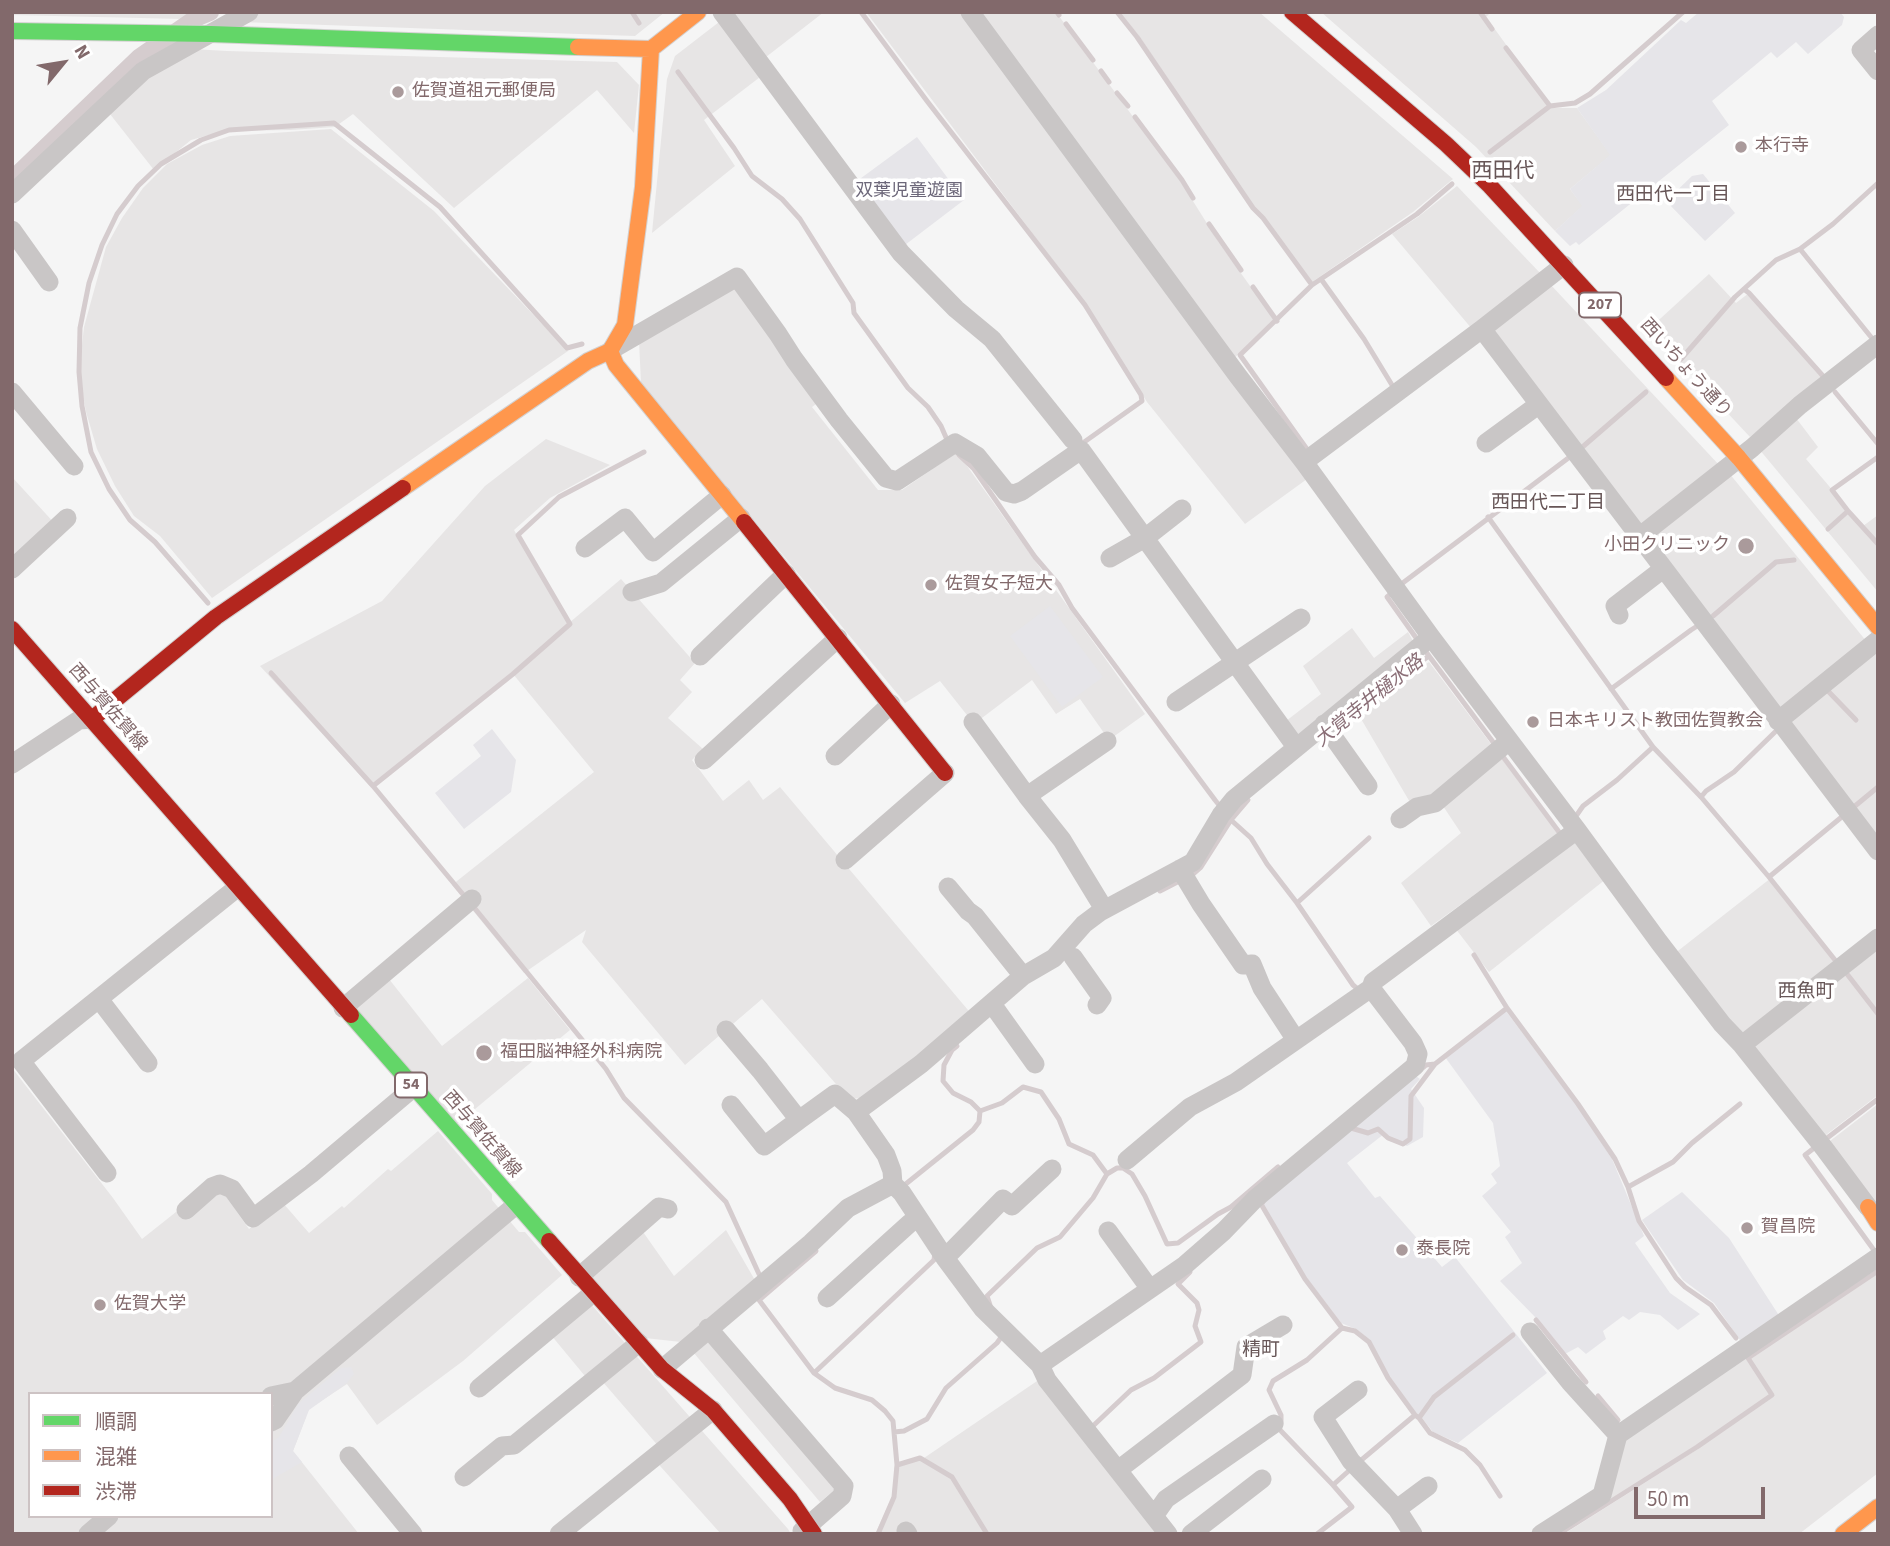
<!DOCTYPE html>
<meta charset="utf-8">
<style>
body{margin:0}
#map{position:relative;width:1890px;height:1546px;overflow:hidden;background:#f5f5f5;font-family:"Source Sans 3","Noto Sans JP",sans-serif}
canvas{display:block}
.frame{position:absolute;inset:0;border:14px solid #82696b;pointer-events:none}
.legend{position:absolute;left:28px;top:1392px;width:245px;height:126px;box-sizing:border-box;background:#fff;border:2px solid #cdc3c4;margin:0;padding:9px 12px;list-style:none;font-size:21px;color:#82696b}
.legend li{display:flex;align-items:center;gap:14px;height:35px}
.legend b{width:35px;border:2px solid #cdc3c4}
.north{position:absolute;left:28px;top:28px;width:70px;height:70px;-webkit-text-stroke:5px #fff;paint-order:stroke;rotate:60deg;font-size:19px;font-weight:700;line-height:28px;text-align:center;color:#82696b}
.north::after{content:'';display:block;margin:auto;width:24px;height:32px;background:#82696b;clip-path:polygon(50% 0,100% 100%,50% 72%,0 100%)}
.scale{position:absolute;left:1634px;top:1487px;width:131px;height:32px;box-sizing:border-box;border:4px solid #82696b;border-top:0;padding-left:9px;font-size:21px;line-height:24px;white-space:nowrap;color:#82696b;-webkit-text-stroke:5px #fff;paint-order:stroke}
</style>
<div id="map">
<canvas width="1890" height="1546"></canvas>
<div class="frame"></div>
<ul class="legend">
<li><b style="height:9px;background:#63d668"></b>順調</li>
<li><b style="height:9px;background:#ff974d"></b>混雑</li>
<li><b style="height:9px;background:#b3261e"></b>渋滞</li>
</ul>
<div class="north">N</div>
<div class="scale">50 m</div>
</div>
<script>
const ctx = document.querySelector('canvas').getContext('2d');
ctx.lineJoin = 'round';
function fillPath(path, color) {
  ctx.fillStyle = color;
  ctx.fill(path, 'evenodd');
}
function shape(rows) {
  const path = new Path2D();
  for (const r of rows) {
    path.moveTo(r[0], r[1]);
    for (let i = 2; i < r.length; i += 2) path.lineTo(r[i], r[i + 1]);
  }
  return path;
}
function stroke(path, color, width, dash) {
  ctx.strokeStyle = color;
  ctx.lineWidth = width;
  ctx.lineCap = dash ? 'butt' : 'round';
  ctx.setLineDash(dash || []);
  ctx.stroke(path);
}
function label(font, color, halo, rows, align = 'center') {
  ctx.font = font + ' "Source Sans 3","Noto Sans JP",sans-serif';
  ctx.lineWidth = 7;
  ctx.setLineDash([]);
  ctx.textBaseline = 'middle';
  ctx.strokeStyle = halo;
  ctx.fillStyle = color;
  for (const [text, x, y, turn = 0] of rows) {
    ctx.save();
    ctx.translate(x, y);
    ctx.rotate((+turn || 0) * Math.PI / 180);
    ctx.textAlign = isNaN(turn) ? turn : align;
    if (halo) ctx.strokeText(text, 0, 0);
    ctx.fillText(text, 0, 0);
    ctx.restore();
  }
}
const built = shape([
 [12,12,197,12,183,19,12,15],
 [257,12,665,12,635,36,241,22],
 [732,12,824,12,757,64,764,74,704,120,735,166,652,233,667,79,675,56],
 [866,12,963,12,1307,479,1245,524,1147,402,1087,306],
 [976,12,1056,12,1181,182,1218,241,1275,321,1233,359],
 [1119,12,1259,12,1453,179,1413,212,1312,282,1264,217,1253,206,1139,36],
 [1321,12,1491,12,1486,17,1552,108,1577,108,1611,155,1570,189,1583,206,1555,231,1476,147],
 [192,49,227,51,617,62,639,85,634,133,597,90,454,208,353,114,335,127,290,130,223,131,191,140,154,170,106,109,145,74],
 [331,129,434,211,568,351,212,598,160,536,134,516,115,486,97,449,86,412,79,372,84,327,106,247,122,218,143,188,167,164,202,145,230,136],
 [1457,186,1541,274,1472,329,1392,234,1418,217],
 [1709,274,1736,303,1749,293,1823,376,1750,437,1649,329],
 [737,282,819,402,812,407,878,490,902,490,957,452,1145,714,1109,740,1080,699,1056,714,1032,680,974,724,940,681,905,703,641,383,639,341],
 [1550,284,1720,466,1640,529,1489,331],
 [1796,418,1818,447,1806,459,1863,526,1878,515,1878,592,1759,449],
 [546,439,610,465,550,498,514,530,569,623,621,579,695,663,680,680,692,692,668,718,703,749,692,760,723,801,749,780,763,800,780,787,973,1016,863,1098,849,1099,762,999,685,1065,582,942,586,930,524,973,452,885,594,772,513,674,372,788,260,666,382,601,485,486],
 [1729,473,1867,642,1778,714,1647,538],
 [12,477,57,526,12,564],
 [1352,628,1374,658,1408,632,1414,643,1299,739,1286,721,1321,694,1303,666],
 [1876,653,1878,655,1878,841,1787,724],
 [1429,662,1559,834,1431,926,1401,883,1461,833,1435,794,1411,804,1357,712],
 [1578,842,1606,879,1489,972,1455,928,1563,846],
 [1771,878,1837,961,1745,1035,1739,1034,1674,954],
 [1878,946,1878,1095,1822,1138,1753,1045],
 [528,978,570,1030,457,1124,354,1005,389,979,442,1046],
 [12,1068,113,1198,142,1239,215,1181,249,1229,283,1203,309,1233,342,1206,344,1208,388,1169,391,1171,438,1131,492,1194,492,1200,519,1232,525,1232,562,1275,463,1361,377,1425,347,1384,309,1409,293,1451,359,1534,12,1534],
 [30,1394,271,1394,271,1516,30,1516],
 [1878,1104,1878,1209,1830,1141],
 [641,1229,674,1276,726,1230,756,1282,681,1342,645,1338,589,1274],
 [1878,1268,1878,1473,1799,1534,1564,1534,1698,1449,1695,1446,1610,1501,1624,1436],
 [590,1303,788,1529,791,1534,721,1534,652,1457,660,1448,602,1381,594,1387,551,1335],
 [711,1334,842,1484,820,1502,693,1352],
 [1040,1379,1161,1534,875,1534,893,1495,895,1464,924,1458]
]);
const green = shape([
 [1699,12,1840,12,1844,17,1842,25,1808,54,1796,42,1777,58,1771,52,1712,101,1729,125,1579,245,1576,242,1570,246,1555,231,1582,206,1570,189,1610,155,1577,108,1606,90,1681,20,1686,23],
 [917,137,964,200,901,248,853,184],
 [1703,174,1735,213,1705,241,1666,201,1692,176],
 [1050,606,1103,677,1062,707,1010,636],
 [492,729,516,760,511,792,464,829,435,793,481,756,473,745],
 [1506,1011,1581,1111,1612,1159,1644,1236,1635,1243,1670,1293,1700,1314,1678,1330,1660,1315,1640,1312,1629,1320,1623,1316,1603,1331,1606,1339,1586,1354,1578,1347,1565,1354,1536,1318,1500,1281,1522,1263,1505,1237,1511,1232,1482,1196,1497,1183,1491,1174,1500,1166,1493,1123,1445,1057],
 [1413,1074,1420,1079,1411,1089,1424,1108,1423,1137,1407,1146,1384,1134,1347,1163,1375,1198,1380,1196,1442,1267,1455,1257,1547,1373,1458,1443,1433,1432,1422,1418,1416,1413,1389,1376,1370,1340,1356,1329,1341,1323,1306,1277,1260,1200],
 [1682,1192,1729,1238,1780,1317,1742,1343,1714,1303,1683,1280,1642,1220],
 [351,1367,354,1374,347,1383,309,1410,293,1451,302,1462,271,1480,271,1442,279,1437,298,1404,341,1368]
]);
const stream = shape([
 [632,12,639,23],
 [861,12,927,101,1085,305,1141,395,1142,401,1080,445],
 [1057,12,1059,15],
 [1117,12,1137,37,1253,208,1263,218,1312,285],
 [1480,12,1492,29],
 [1066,24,1093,60],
 [1506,48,1550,106],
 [1101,71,1109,82],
 [678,72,734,148,752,176,782,199,800,219,853,303,854,313,908,388,928,407,941,426,948,442],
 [1117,93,1128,106],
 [1135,117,1182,180,1193,198],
 [1490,152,1550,106,1575,103,1590,94,1683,12],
 [1209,224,1241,270],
 [1800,249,1871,337],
 [1321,279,1364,339,1392,385],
 [1253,287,1277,321],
 [1745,290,1749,293,1823,376],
 [1681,359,1735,297,1776,260,1800,249,1833,224,1878,183],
 [1835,392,1878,444],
 [1579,450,1646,392],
 [1309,452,1240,355,1312,285,1417,214,1452,184],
 [959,455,974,469,1035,557,1059,585,1072,608,1215,800,1231,820,1251,838,1267,864,1297,903,1353,985,1359,990],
 [1848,511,1878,544],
 [1488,517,1653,747,1701,797,1769,877,1835,960],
 [1828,529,1848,511,1832,490,1878,457],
 [1400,585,1571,456],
 [208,603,155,542,130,520,109,489,91,452,82,406,79,372,80,328,89,283,102,245,117,214,138,186,161,164,201,140,229,130,334,123,440,207,567,348,582,344],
 [1429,656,1496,746],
 [271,673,373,786,466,898],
 [1611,689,1691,630,1713,616,1776,562,1794,560],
 [1827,690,1856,720],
 [1377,693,1429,656,1387,597,1393,592],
 [1501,754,1562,836],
 [373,786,513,674,570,624,518,535,559,497,644,452],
 [1701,797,1706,791,1734,772,1775,732],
 [1574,819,1583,806,1617,780,1653,747],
 [1769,877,1878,787],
 [1160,891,1193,874,1201,867,1231,820,1248,800],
 [1297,903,1369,838],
 [472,905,606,1069,624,1098,726,1202,759,1274,763,1279],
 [1474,955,1507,1008],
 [1847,974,1878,1014],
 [1420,1070,1426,1065,1435,1064,1507,1008,1578,1104,1615,1159,1628,1187,1639,1221,1676,1278,1685,1287,1711,1305,1736,1338],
 [980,1111,1002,1103,1023,1087,1041,1092,1059,1119,1069,1144,1093,1155,1107,1174],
 [1351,1128,1368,1133,1378,1129,1388,1138,1403,1144,1410,1139,1411,1096,1435,1064],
 [902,1187,973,1130,979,1122,980,1111,971,1102,953,1093,943,1081,944,1065,952,1050,957,1046],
 [1628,1187,1673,1162,1692,1143,1740,1104],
 [1263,1202,1261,1204,1305,1279,1342,1328,1307,1360,1273,1381,1269,1390,1281,1415,1281,1423],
 [816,1251,759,1300,814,1373,835,1388,872,1400,885,1411,893,1421,897,1465,894,1497,878,1534],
 [1876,1253,1805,1155,1878,1099],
 [990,1305,987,1296,1037,1248,1060,1237,1093,1198,1107,1174,1117,1168,1123,1168,1132,1174,1145,1196,1167,1244,1178,1243,1218,1214,1231,1207,1278,1167],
 [1536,1320,1586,1382],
 [1342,1328,1355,1331,1369,1342,1388,1378,1415,1415],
 [814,1373,934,1260,935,1252],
 [1598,1396,1618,1420],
 [1419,1418,1430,1433,1465,1450,1480,1465,1500,1496],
 [1094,1425,1131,1390,1154,1378,1201,1342,1195,1326,1199,1310,1197,1303,1178,1284,1190,1272],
 [1281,1431,1333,1485,1352,1507,1317,1534],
 [894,1432,904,1431,927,1419,946,1388,997,1343,1002,1336],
 [1359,1462,1415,1415,1419,1418,1434,1397,1513,1335],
 [897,1465,920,1458,952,1477,987,1534],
 [1333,1485,1352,1468],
 [1559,1534,1697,1447,1772,1395,1748,1358,1878,1271]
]);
const canal = shape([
 [12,180,139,58,198,17,210,12]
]);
const street = shape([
 [722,12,901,253,956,309,992,339,1073,440],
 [970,12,1238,376,1304,462,1431,637,1577,830,1659,942,1722,1024,1742,1045,1824,1148,1868,1207],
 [1878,35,1861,50,1878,71],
 [12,194,143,71,249,12],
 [12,230,49,282],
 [1482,329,1878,851],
 [611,350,737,277,778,334,794,359,839,420,886,478,897,481,955,443,977,456,1006,492,1014,494,1022,491,1081,450,1296,747],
 [12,392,74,466],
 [1486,443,1538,405],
 [1304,462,1482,329,1564,265],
 [1639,537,1752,448,1800,405,1878,344],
 [585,548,625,518,653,552,722,495],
 [1110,558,1145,538,1182,509],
 [12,569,67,518],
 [632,592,661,583,741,518],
 [1619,615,1615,606,1663,569],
 [700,656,786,574],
 [1176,702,1301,618],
 [1778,721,1878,640],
 [973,722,1027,796,1062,840,1104,909],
 [1324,724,1368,786],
 [835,756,891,704],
 [704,760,838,638],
 [12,764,79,720,92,719],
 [1027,796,1107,741],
 [1400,819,1417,807,1435,803,1509,741],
 [845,860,945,773],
 [1180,869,1201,904,1243,965,1252,964,1262,988,1296,1040],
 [948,887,968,911,975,916,1023,976],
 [1073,957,1102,998,1097,1005],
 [99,999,148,1063],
 [992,1004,1035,1064],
 [343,1008,472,899],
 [726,1030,760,1070,799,1120,835,1094,856,1112,886,1155,892,1171,893,1184,902,1193,945,1258,983,1309,1040,1365,1047,1380,1168,1534],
 [1742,1045,1878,938],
 [731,1105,764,1146,799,1120],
 [856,1112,921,1064,1023,976,1054,958,1084,924,1100,912,1193,862,1221,815,1234,799,1431,637],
 [1127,1160,1190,1107,1236,1082,1371,988],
 [107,1173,21,1061,238,887],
 [186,1210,212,1187,220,1184,232,1189,253,1218,311,1174,413,1088],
 [1108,1231,1150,1289],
 [945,1258,1003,1199,1012,1206,1052,1169],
 [579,1277,659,1207,668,1209],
 [827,1298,910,1223],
 [708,1328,844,1486,842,1496,802,1531],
 [1530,1332,1570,1382,1618,1435],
 [1040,1365,1185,1265,1224,1231,1255,1199,1415,1066,1418,1054,1413,1043,1371,988,1373,982,1577,830],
 [662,1369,811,1243,848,1208,893,1184],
 [479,1388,593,1293],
 [1358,1390,1323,1417,1351,1461,1397,1509,1413,1534],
 [271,1396,295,1391],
 [271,1422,275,1420,295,1391,516,1205],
 [349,1456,413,1534],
 [1118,1470,1242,1375,1246,1347,1283,1325],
 [464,1477,502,1446,514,1445,639,1343],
 [1397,1509,1428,1486],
 [1154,1516,1166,1499,1274,1424],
 [906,1531,908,1534],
 [88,1534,109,1516],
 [559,1534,713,1410],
 [1191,1534,1262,1479],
 [1541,1534,1602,1495,1618,1435,1878,1257]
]);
const fast = shape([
 [12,31,211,34,578,47],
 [351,1015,549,1241]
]);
const slow = shape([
 [578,47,651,49,698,12],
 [651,49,643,187,625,325,610,351,616,365,744,522],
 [1666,378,1739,458,1878,627],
 [403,488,588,361,610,351],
 [1868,1207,1878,1223],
 [1843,1534,1878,1507]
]);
const jam = shape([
 [1292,12,1446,144,1490,186,1666,378],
 [744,522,945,773],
 [12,629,351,1015],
 [92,719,216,617,403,488],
 [549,1241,662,1369,713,1410,790,1499,814,1534]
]);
const markers = [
 [398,92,7,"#aa9a9b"],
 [1741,147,7,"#aa9a9b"],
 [1746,546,9,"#aa9a9b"],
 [931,585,7,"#aa9a9b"],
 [1533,722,7,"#aa9a9b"],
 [484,1053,9,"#aa9a9b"],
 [1747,1228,7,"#aa9a9b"],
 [1402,1250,7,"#aa9a9b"],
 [100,1305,7,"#aa9a9b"]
];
const shields = [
 [1600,305,42],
 [411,1085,32]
];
const shieldNames = [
 ["207",1600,305],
 ["54",411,1085]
];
const poiNames = [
 ["佐賀道祖元郵便局",412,92],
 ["本行寺",1755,147],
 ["小田クリニック",1730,546,"right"],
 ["佐賀女子短大",945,585],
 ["日本キリスト教団佐賀教会",1547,722],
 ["福田脳神経外科病院",500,1053],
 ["賀昌院",1761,1228],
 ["泰長院",1416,1250],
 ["佐賀大学",114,1305]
];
const parkNames = [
 ["双葉児童遊園",909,192]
];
const streetNames = [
 ["西いちょう通り",1685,369,48],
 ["西与賀佐賀線",107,708,49],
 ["西与賀佐賀線",481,1135,49]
];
const neighbourhoodNames = [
 ["西田代一丁目",1673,196],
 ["西田代二丁目",1548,504],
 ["西魚町",1806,993],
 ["精町",1261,1351]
];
const waterNames = [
 ["大覚寺井樋水路",1370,702,-39]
];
const quarterNames = [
 ["西田代",1503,172]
];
fillPath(built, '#e7e5e5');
fillPath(green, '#e6e5e9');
stroke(stream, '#d5ccce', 5);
stroke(canal, '#d5ccce', 18);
stroke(fast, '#d3d1d1', 18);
stroke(slow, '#d3d1d1', 18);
stroke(jam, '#d3d1d1', 18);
stroke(street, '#c9c6c6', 19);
stroke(fast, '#63d668', 16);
stroke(slow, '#ff974d', 16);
stroke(jam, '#b3261e', 16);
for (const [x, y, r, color] of markers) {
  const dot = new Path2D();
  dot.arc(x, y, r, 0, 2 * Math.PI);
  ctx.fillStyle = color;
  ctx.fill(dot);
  stroke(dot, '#fff', 2.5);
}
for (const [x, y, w] of shields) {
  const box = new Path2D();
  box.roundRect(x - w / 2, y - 12.5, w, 25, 5);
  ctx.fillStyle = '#fff';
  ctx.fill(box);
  stroke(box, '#82696b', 2);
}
label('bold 16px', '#82696b', null, shieldNames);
label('18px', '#82696b', '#fff', poiNames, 'left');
label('18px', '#6c6779', '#fff', parkNames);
label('18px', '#82696b', '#fff', streetNames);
label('19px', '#675657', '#fff', neighbourhoodNames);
label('italic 19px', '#8b6f77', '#fff', waterNames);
label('21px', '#675657', '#fff', quarterNames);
</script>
